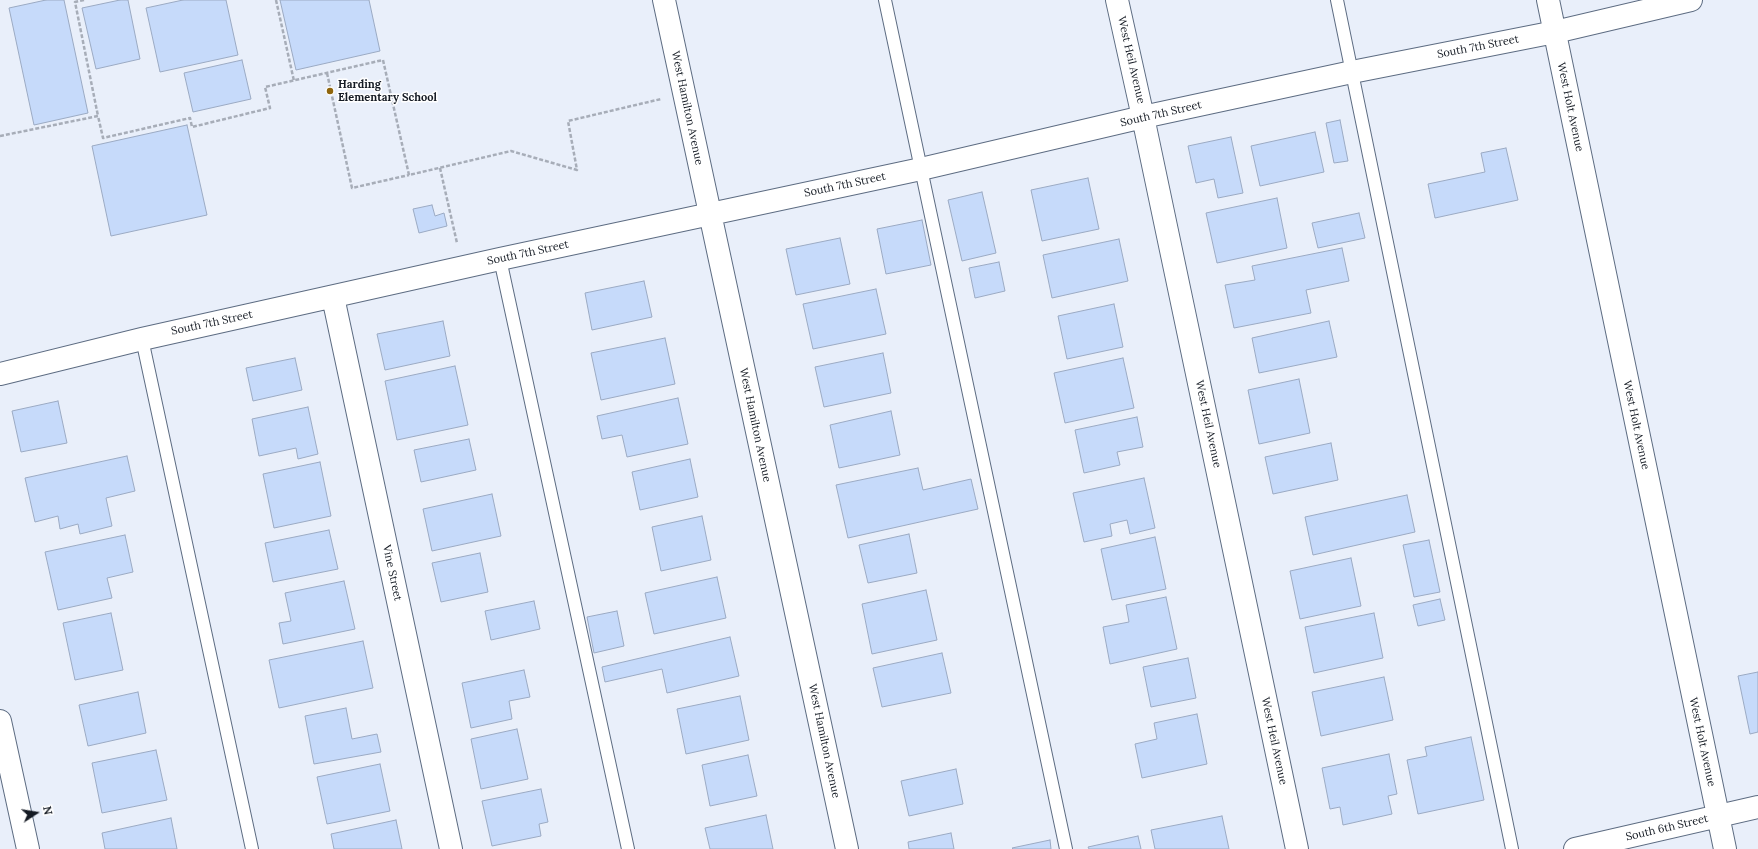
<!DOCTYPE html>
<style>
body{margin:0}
#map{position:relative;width:1758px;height:849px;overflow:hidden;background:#e9effa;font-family:Lora,serif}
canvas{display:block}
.north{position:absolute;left:16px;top:793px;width:40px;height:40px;-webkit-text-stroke:3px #fff;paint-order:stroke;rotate:78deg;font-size:11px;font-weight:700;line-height:16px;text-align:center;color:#141a23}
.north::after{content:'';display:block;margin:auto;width:14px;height:18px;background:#141a23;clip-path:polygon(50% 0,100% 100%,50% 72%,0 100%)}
</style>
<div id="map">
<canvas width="1758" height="849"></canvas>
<div class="north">N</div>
</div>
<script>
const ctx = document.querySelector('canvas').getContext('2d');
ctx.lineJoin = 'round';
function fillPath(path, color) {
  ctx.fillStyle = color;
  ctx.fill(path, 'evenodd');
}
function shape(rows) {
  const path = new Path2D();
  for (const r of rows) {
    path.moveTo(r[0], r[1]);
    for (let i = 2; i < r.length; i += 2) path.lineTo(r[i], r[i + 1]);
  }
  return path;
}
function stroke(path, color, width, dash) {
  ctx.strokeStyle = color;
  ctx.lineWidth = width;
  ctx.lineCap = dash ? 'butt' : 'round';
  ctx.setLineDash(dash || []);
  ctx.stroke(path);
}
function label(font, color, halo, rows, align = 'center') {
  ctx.font = font + ' Lora,serif';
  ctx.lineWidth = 3;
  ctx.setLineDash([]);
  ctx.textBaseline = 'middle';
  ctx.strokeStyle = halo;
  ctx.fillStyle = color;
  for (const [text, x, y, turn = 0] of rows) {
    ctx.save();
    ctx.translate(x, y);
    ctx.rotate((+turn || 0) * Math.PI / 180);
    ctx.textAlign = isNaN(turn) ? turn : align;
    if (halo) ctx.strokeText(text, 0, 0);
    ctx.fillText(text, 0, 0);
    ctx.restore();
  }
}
const building = shape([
 [46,0,64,0,88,113,34,125,9,8,46,0],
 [120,0,128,0,140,59,96,69,82,8,120,0],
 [183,0,226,0,238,55,160,72,146,8,183,0],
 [280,0,369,0,380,51,296,70,280,0],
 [242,60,251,99,193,112,184,73,242,60],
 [1340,120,1348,161,1334,163,1326,123,1340,120],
 [187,125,207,215,111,236,92,146,187,125],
 [1315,132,1324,172,1260,186,1251,146,1315,132],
 [1231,137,1243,193,1218,198,1214,179,1196,183,1188,146,1231,137],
 [1506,148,1518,200,1435,218,1428,184,1485,172,1481,153,1506,148],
 [1088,178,1099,229,1042,241,1031,190,1088,178],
 [982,192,996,253,962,261,948,200,982,192],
 [1277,198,1287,248,1217,263,1206,213,1277,198],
 [432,205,435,216,444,213,447,226,419,233,413,209,432,205],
 [1359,213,1365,238,1318,248,1312,223,1359,213],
 [922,220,931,265,886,274,877,229,922,220],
 [840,238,850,284,796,295,786,249,840,238],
 [1119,239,1128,281,1052,298,1043,255,1119,239],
 [1342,248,1349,281,1306,290,1311,313,1234,328,1225,285,1255,280,1252,266,1342,248],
 [999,262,1005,291,975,298,969,268,999,262],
 [644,281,652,317,592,330,585,293,644,281],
 [876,289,886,334,813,349,803,304,876,289],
 [1114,304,1123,347,1067,359,1058,316,1114,304],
 [443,321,450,356,385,370,377,334,443,321],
 [1329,321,1337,357,1259,373,1252,338,1329,321],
 [665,338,675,384,601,400,591,353,665,338],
 [883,353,891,393,824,407,815,367,883,353],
 [295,358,302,390,253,401,246,368,295,358],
 [1123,358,1134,408,1065,423,1054,373,1123,358],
 [455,366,468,425,397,440,385,381,455,366],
 [1299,379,1310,433,1259,444,1248,390,1299,379],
 [678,398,688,444,627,457,622,435,602,439,597,416,678,398],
 [58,401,67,443,21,452,12,411,58,401],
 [308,407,318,454,298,459,296,448,259,456,252,419,308,407],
 [891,411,900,455,839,468,830,425,891,411],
 [1137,417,1143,447,1117,452,1120,465,1084,473,1075,430,1137,417],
 [469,439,476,470,421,482,414,450,469,439],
 [1331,443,1338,480,1273,494,1265,457,1331,443],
 [127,456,135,491,106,498,112,526,80,534,78,524,60,529,58,516,35,522,25,478,127,456],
 [690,459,698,497,640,510,632,472,690,459],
 [320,462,331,516,274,528,263,474,320,462],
 [918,468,923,490,971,479,978,509,848,538,836,485,918,468],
 [1144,478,1155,528,1130,534,1127,520,1110,524,1112,536,1084,542,1073,493,1144,478],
 [492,494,501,536,432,551,423,509,492,494],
 [1407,495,1415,532,1313,555,1305,517,1407,495],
 [702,516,711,560,661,571,652,527,702,516],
 [329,530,338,569,273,582,265,543,329,530],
 [909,534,917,573,868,583,859,545,909,534],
 [125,535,133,572,107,578,112,598,58,610,45,552,125,535],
 [1155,537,1166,589,1112,600,1101,549,1155,537],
 [1429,540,1440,592,1414,597,1403,545,1429,540],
 [480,553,488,592,441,602,432,563,480,553],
 [1351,558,1361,606,1300,619,1290,571,1351,558],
 [717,577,726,618,654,634,645,593,717,577],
 [344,581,355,629,283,644,279,623,291,621,285,593,344,581],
 [926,590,937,640,872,654,862,604,926,590],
 [1166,597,1177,649,1110,664,1103,627,1129,622,1126,605,1166,597],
 [1440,599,1445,620,1418,626,1413,605,1440,599],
 [534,601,540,629,491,640,485,611,534,601],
 [617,611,624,646,594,653,587,617,617,611],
 [111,613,123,670,75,680,63,623,111,613],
 [1374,613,1383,658,1314,673,1305,627,1374,613],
 [730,637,739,676,667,693,662,669,605,682,602,667,730,637],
 [363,641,373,688,279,708,269,660,363,641],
 [942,653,951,693,882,707,873,668,942,653],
 [1188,658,1196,698,1151,707,1143,667,1188,658],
 [524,670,530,697,509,701,512,719,471,728,462,683,524,670],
 [1758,672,1758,732,1750,734,1738,676,1758,672],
 [1384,677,1393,720,1321,736,1312,692,1384,677],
 [138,692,146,733,88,746,79,705,138,692],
 [740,696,749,740,686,754,677,709,740,696],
 [346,708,352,739,377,734,381,752,314,764,305,716,346,708],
 [1197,714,1207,764,1142,778,1135,744,1157,739,1154,723,1197,714],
 [517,729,528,779,481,789,471,739,517,729],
 [1471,737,1484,800,1418,814,1407,760,1427,756,1425,747,1471,737],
 [156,750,167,800,102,813,92,763,156,750],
 [1389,754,1397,794,1388,796,1392,814,1343,825,1340,807,1330,809,1322,768,1389,754],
 [748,755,757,796,710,806,702,765,748,755],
 [380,764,390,811,327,824,317,777,380,764],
 [956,769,963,804,909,816,901,781,956,769],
 [541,789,548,822,539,824,541,836,492,846,482,801,541,789],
 [766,815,773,849,710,849,705,828,766,815],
 [1222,816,1229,849,1155,849,1151,830,1222,816],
 [171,818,177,849,105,849,102,833,171,818],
 [396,820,402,849,334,849,331,834,396,820],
 [951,833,954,849,909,849,908,842,951,833],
 [1138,836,1141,849,1089,849,1088,847,1138,836],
 [1050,840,1051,849,1013,849,1012,848,1050,840]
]);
const path = shape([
 [84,0,75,2,98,116],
 [276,0,294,81],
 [327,73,352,188,409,175],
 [0,136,98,116,103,138,190,118,192,127,270,108,265,87,383,60,409,175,511,151,577,170,568,121,661,99],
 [440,168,457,243]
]);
const lane = shape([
 [885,0,1066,849],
 [1337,0,1512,849],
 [500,259,628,849],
 [142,339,252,849]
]);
const street = shape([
 [664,0,847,849],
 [1117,0,1143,117,1297,849],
 [1548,0,1725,849],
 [333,297,451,849],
 [0,374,142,339,500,259,921,169,1143,117,1352,72,1555,32,1691,0],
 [0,721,28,849],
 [1575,849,1758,807]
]);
const markers = [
 [330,91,4,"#8f650c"]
];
const streetNames = [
 ["South 7th Street",1478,47,-11],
 ["West Heil Avenue",1131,60,77],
 ["West Holt Avenue",1570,107,78],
 ["West Hamilton Avenue",687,108,78],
 ["South 7th Street",1161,114,-13],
 ["South 7th Street",845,185,-12],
 ["South 7th Street",528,253,-12],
 ["South 7th Street",212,323,-12],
 ["West Heil Avenue",1208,424,78],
 ["West Hamilton Avenue",755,425,78],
 ["West Holt Avenue",1636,425,78],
 ["Vine Street",392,573,78],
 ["West Hamilton Avenue",824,741,78],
 ["West Heil Avenue",1274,741,78],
 ["West Holt Avenue",1702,742,78],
 ["South 6th Street",1667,828,-13]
];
const poiNames = [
 ["Harding",338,85],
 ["Elementary School",338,98]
];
fillPath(building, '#c6dafa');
stroke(building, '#9baac3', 1);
stroke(lane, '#5d6c82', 14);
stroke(street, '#5d6c82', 24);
stroke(path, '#a7adb8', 2.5, [4, 2]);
stroke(lane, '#fff', 12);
stroke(street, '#fff', 22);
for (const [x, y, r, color] of markers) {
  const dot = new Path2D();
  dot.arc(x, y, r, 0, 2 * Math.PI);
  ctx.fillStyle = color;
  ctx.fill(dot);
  stroke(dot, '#fff', 1.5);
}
label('11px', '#141a23', '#fff', streetNames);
label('bold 11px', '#141a23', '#fff', poiNames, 'left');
</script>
